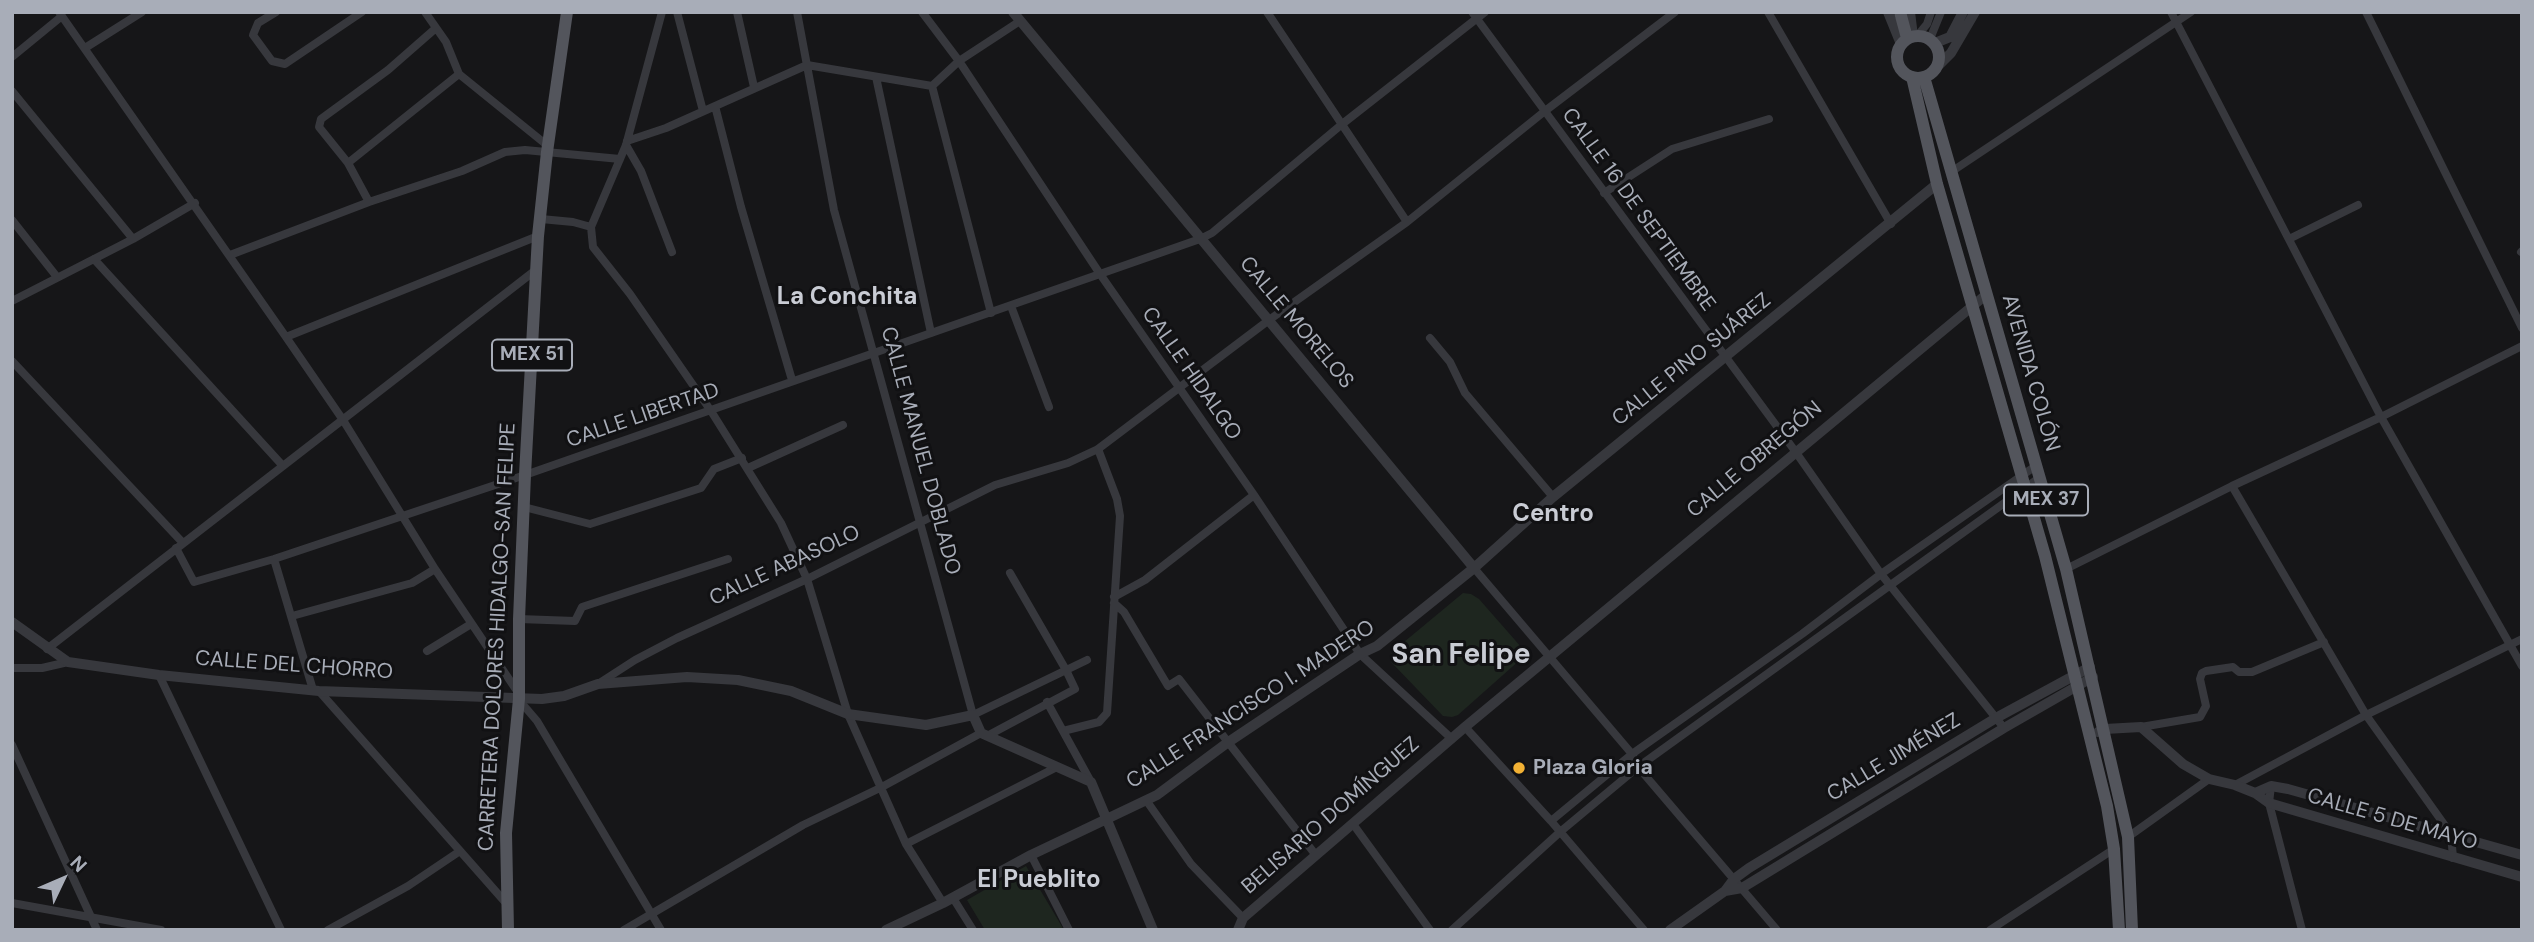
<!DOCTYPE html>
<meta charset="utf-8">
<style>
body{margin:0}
#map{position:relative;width:2534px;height:942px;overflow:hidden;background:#161618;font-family:"DM Sans",sans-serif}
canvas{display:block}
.frame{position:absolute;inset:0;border:14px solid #a8adb8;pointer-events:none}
.north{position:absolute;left:28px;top:844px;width:70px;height:70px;-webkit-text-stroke:5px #111113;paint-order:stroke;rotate:46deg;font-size:19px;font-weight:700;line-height:28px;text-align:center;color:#a8adb8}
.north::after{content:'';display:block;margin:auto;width:24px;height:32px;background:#a8adb8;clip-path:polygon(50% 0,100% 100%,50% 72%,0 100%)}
</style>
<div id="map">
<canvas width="2534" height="942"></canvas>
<div class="frame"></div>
<div class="north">N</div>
</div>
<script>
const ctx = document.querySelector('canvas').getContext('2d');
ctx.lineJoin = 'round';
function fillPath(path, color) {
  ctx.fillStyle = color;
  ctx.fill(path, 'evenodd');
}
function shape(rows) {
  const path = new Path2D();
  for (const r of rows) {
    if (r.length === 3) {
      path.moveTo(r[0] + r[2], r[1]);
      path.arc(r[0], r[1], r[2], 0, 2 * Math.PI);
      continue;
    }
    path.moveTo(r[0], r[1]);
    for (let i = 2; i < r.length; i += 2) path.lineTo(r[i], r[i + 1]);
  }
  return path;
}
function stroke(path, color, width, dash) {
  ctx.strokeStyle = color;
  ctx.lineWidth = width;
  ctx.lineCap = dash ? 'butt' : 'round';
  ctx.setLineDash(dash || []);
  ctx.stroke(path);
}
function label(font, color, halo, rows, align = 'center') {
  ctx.font = font + ' "DM Sans",sans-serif';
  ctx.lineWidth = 6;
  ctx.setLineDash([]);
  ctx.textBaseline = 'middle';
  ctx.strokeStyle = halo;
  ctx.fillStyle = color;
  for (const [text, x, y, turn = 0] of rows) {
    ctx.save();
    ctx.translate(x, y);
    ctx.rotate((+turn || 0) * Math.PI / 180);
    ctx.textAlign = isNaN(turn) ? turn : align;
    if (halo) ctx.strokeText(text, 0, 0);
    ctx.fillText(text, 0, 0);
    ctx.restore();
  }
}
const green = shape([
 [1463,593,1471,594,1479,599,1522,648,1523,654,1521,659,1458,715,1452,717,1443,716,1391,662,1391,656,1392,652],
 [1026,866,1064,930,985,930,967,900]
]);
const minor = shape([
 [59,12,286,337,343,420,435,569,519,694],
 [276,12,258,23,253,35,272,61,285,64,362,12],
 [425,12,446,42,459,74],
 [662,12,626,145,591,227,593,247,630,294,711,411,781,523,807,579,848,714,906,844,943,903],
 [677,12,703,111],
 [737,12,754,87],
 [797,12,834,210,973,715,1087,660],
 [922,12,959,61,1100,274,1254,495,1360,654,1452,739],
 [1267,12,1407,222],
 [1472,12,1795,451,1881,574,2004,728],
 [1768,12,1891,224],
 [2171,12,2381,417,2522,666],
 [2366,12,2522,328],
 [1918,35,1927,24,1931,12],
 [1930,39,1941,12],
 [85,48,142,12],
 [12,57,62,16],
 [459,74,548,146],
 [876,77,931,333],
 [932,86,991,313],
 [932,86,959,61,1020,21],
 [12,91,133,239],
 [715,106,741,207,792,380],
 [627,141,666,128,807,65,932,86],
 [626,145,641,171,672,252],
 [348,163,459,74],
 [1951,172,2191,12],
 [1604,193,1672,149,1769,119],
 [369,202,348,163,319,127,321,119,388,70,436,28],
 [541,219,573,222,591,227],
 [12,220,57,277],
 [2289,239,2358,205],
 [2521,252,2522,251],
 [230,255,369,202,462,171,505,152,525,150,620,159],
 [94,259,283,466],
 [12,301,133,239,195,203],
 [1011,306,1049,407],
 [286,337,538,236],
 [1430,338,1450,362,1465,393,1553,497],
 [12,361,183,543],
 [748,468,843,425],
 [2232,486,2366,715,2451,834,2453,858],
 [524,507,590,524,701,488,714,469,742,458],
 [176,548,194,582,274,559,525,475,1200,239,1212,233,1341,125,1485,12],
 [274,559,313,690],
 [1474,568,1632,754,1638,767,1777,930],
 [2066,569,2232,486,2381,417,2522,346],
 [1114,597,1145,580,1254,495],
 [1114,603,1124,612,1168,686,1179,679,1315,854],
 [292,616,412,583,435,569],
 [519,619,575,621,582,607,728,559],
 [47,649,537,269],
 [427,651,471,624],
 [12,668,42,668,68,662],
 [159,675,281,930],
 [601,682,635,660,677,638,807,579,995,485,1068,463,1098,449,1269,320,1407,222,1545,111,1675,12],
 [319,691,506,903],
 [519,700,537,721,661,930],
 [1047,702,1091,782],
 [1465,727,1551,821,1644,930],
 [2141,727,2200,717,2206,706,2200,679,2202,673,2206,671,2233,667,2239,672,2252,672,2324,642],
 [1063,731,1099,722,1107,713,1120,516,1117,499,1098,449],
 [987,736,1075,689,1066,670,1010,573],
 [12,745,97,930],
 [2235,785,2366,715,2522,639],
 [2271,786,2269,803,2302,930],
 [1146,800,1191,864,1243,918],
 [1551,821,1632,754,1802,634,1881,574,2037,465],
 [1353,824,1430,930],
 [2128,837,2209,779],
 [906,844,1057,767],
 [1031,855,1069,930],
 [953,898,973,930],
 [12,903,161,930],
 [328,930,408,886,460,851],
 [624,930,803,825,880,788,981,733],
 [1452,930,1560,832,1638,767,2039,478],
 [1990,930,2114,849]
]);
const tertiary = shape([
 [1013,12,1474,568],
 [1888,12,1901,44],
 [1910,12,1913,36],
 [1935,43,1950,37,1963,12],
 [1937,67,1951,53,1975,12],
 [12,622,68,662,159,675,319,691,542,699,564,696,598,684,687,677,738,680,791,691,848,714,926,725,973,715,981,733,1091,782,1153,930],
 [2098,732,2105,729,2141,727,2183,764,2209,779,2235,785,2255,793,2269,803,2522,877],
 [2255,793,2271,786,2288,789,2522,855],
 [1725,891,1742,888,2004,728,2093,677],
 [886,930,943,903,1031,855,1157,795,1227,743,1360,654,1377,646,1474,568,1553,497,1937,184],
 [1238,930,1243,918,1465,727,1987,294],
 [1670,930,1725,891,1734,879,1749,868,1996,718,2090,667]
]);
const primary = shape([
 [1900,12,1907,38],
 [1918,57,21],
 [1912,77,1937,184,2045,556,2107,806,2114,849,2119,930],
 [1924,77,2066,569,2128,837,2132,930],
 [508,930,506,833,519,699,519,619,525,475,538,236,547,152,567,12]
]);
const markers = [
 [1519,768,7,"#f2b134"]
];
const shields = [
 [532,355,80],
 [2046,500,84]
];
const shieldNames = [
 ["MEX 51",532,355],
 ["MEX 37",2046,500]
];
const streetNames = [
 ["CALLE 16 DE SEPTIEMBRE",1638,210,54],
 ["CALLE MORELOS",1296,323,50],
 ["CALLE PINO SUÁREZ",1692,360,-39],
 ["AVENIDA COLÓN",2030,373,74],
 ["CALLE HIDALGO",1191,374,55],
 ["CALLE LIBERTAD",643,416,-19],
 ["CALLE MANUEL DOBLADO",920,451,75],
 ["CALLE OBREGÓN",1755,460,-40],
 ["CALLE ABASOLO",785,566,-25],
 ["CARRETERA DOLORES HIDALGO-SAN FELIPE",498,637,-87],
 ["CALLE DEL CHORRO",294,666,4],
 ["CALLE FRANCISCO I. MADERO",1251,705,-33],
 ["CALLE JIMÉNEZ",1894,758,-31],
 ["BELISARIO DOMÍNGUEZ",1331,816,-41],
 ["CALLE 5 DE MAYO",2392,820,16]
];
const poiNames = [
 ["Plaza Gloria",1533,768]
];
const quarterNames = [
 ["La Conchita",847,298],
 ["Centro",1553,515],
 ["El Pueblito",1039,881]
];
const districtNames = [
 ["San Felipe",1461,656]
];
fillPath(green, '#1e261f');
stroke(minor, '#37383d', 8);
stroke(tertiary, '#37383d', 10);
stroke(primary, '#53555c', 12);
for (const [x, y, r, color] of markers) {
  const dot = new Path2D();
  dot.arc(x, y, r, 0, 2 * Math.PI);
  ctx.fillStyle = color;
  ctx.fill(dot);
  stroke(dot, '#111113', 2.5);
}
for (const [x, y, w] of shields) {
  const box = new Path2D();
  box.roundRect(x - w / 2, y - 15.5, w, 31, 5);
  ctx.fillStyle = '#111113';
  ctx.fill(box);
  stroke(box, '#a8adb8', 2);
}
label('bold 19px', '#a8adb8', null, shieldNames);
label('21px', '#a8adb8', '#111113', streetNames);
label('bold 21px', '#a8adb8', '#111113', poiNames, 'left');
label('bold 24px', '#c9ccd4', '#111113', quarterNames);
label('bold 28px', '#c9ccd4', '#111113', districtNames);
</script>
